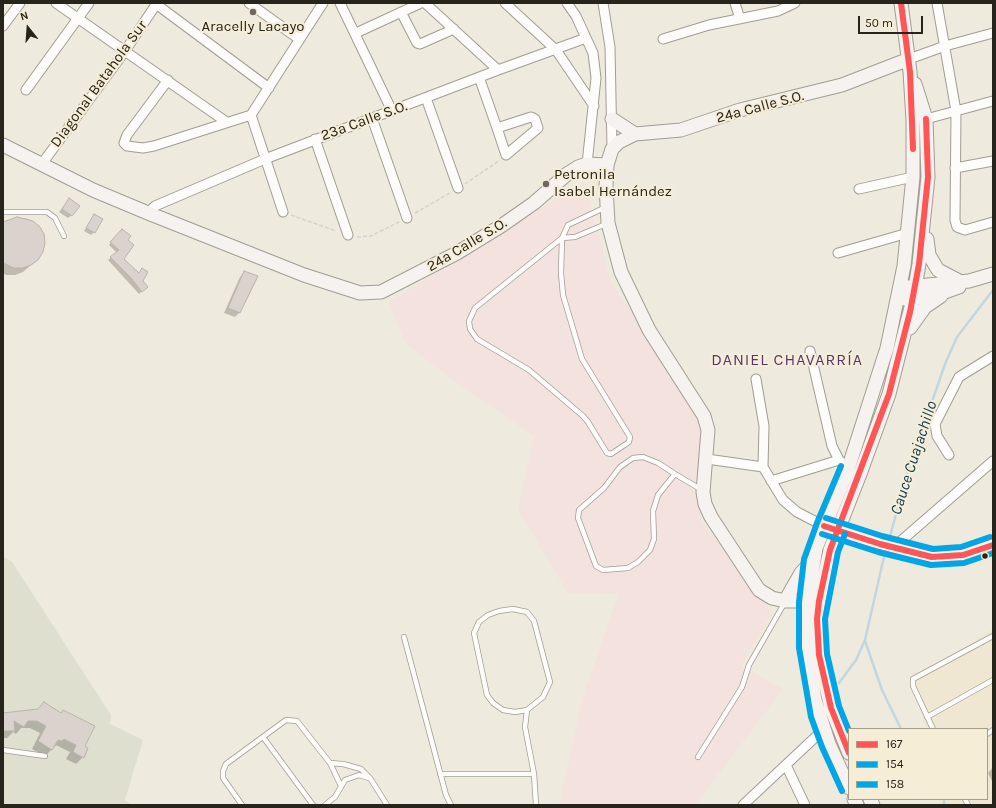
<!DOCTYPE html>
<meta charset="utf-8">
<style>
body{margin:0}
#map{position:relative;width:996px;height:808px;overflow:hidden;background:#efeade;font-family:Karla,sans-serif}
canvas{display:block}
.frame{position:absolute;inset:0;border:4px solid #27241c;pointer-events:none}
.legend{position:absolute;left:848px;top:728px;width:140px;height:72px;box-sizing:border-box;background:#f6edd7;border:1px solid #a39d8c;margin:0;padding:5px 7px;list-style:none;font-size:12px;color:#27241c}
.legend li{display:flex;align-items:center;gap:8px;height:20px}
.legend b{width:20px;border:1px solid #a39d8c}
.north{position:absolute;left:8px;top:8px;width:40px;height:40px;-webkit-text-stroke:3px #f6edd7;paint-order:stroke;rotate:343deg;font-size:11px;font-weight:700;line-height:16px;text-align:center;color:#27241c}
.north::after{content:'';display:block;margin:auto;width:14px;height:18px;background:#27241c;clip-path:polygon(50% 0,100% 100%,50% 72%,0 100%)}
.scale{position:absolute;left:858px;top:16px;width:65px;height:18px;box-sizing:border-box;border:2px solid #27241c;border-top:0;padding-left:5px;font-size:12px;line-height:14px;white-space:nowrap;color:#27241c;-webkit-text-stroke:3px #f6edd7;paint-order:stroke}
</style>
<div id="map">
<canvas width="996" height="808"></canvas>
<div class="frame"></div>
<ul class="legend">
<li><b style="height:5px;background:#f55"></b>167</li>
<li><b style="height:5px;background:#02a6e4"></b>154</li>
<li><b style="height:5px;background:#02a6e4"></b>158</li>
</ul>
<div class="north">N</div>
<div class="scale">50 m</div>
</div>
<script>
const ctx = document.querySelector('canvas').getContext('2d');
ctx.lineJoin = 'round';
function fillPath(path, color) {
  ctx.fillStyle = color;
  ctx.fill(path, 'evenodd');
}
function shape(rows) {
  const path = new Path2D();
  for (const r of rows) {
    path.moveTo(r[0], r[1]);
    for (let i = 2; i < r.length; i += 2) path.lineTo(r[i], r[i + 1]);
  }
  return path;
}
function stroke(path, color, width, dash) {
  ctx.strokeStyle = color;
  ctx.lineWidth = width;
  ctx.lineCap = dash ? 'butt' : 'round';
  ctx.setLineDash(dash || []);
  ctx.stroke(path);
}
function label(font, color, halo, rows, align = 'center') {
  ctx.font = font + ' Karla,sans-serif';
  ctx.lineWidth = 4;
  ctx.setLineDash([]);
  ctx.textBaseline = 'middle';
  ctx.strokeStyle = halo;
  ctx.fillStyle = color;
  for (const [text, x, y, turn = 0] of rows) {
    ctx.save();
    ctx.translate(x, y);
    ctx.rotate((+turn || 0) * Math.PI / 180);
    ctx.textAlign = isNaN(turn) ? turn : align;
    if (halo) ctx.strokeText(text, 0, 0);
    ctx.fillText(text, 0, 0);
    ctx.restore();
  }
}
const built = shape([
 [993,629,993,805,940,805,940,799,987,799,987,729,927,729,911,683,913,679]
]);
const industrial = shape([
 [584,182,611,282,704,423,701,520,772,613,741,666,783,689,695,805,559,805,583,697,618,594,568,593,518,509,534,436,465,389,406,344,389,302]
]);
const green = shape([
 [3,556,12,562,111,715,110,724,143,740,125,800,131,805,3,805,3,726,3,731,15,731,14,721,24,727,28,721,37,721,46,726,39,741,52,749,58,740,61,741,64,739,76,745,73,752,83,758,88,748,81,744,73,715,63,710,60,715,49,710,51,706,44,702,38,709,3,713]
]);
const shadow = shape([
 [69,200,72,215,68,218,59,212],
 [94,215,94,232,91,235,84,231],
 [25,218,33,221,38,259,23,272,15,275,6,275,3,273,3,223,9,220],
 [122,230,126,240,122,259,142,281,144,289,139,294,108,260,117,253,109,245],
 [245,272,257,277,239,313,235,317,224,313,240,277],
 [44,703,60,713,63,711,83,747,87,749,83,757,76,764,66,759,70,752,56,745,45,756,32,749,40,733,30,728,21,728,16,734,13,732,7,738,3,738,3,714,36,711],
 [993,767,993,783,988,773]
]);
const stream = shape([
 [889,540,906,477,945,364,957,337,993,290],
 [865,641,882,690,901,729],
 [839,683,856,660,865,640,886,548],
 [944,799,944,805]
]);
const building = shape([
 [69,198,80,206,72,216,62,209,69,198],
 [94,214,103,219,95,233,86,228,94,214],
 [17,217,33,221,40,227,44,234,45,243,43,252,38,260,31,265,23,268,14,268,3,263,3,222,17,217],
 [122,229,131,236,128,240,134,245,124,259,139,273,142,268,148,272,143,281,148,287,142,292,131,278,110,257,119,250,110,242,122,229],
 [244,271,258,276,240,313,228,308,244,271],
 [44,702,61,713,63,710,95,726,85,746,88,748,84,758,73,752,76,745,64,739,62,741,58,740,52,750,38,741,46,726,37,721,28,721,24,727,14,721,15,731,3,731,3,713,38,709,44,702]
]);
const path = shape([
 [465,184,500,160],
 [415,213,450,193],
 [291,215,336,231],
 [357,237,371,236,399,222]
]);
const lane = shape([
 [3,212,47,212,55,218,64,236],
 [606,224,575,237,562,238,475,308,469,321,470,329,477,339,529,370,583,416,588,422,607,453,611,454,629,442,630,437,582,359,563,295,561,273,562,238,568,225,606,207],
 [675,474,658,495,653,511,654,539,650,550,638,562,628,568,603,570,596,566,578,518,579,510,604,488,620,467,633,458,643,457,658,463,675,474,702,490],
 [513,609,527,612,534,621,550,682,543,697,527,710,515,712,503,710,493,703,487,695,474,633,479,622,488,615,499,611,513,609],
 [404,637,446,795,451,805],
 [527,710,525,727,534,774,536,805],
 [927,717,993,680],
 [933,729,913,686,913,679,993,636],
 [987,734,993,730],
 [263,737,313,805],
 [3,750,45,756],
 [698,757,742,687,749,665,785,602],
 [330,763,343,764,361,769,370,778,387,805],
 [440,774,534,774],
 [965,799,968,805],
 [242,805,223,778,223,771,226,764,286,720,297,721,330,763,341,786],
 [325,805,335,797,345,780,359,775,369,778]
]);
const street = shape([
 [56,3,225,121],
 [249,3,299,39],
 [340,3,392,111],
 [425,3,498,70],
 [505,3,556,50,594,106],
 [567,3,576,16,593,53,596,78,587,164],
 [603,3,610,47,612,149],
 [735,3,740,19],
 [937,3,956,111,955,220,957,227,965,230,993,222],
 [156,4,269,88],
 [401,12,417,43,420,44,454,29],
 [3,26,20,3],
 [356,33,421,3],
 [663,39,709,25,778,11,795,3],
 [909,59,945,46,993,33],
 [479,77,497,128,506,155,538,128,535,119,531,117,497,128],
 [168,80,127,135,124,143,127,146,143,148,154,146,251,115],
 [26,90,89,3],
 [426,98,458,188],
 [251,115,323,3],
 [251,115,283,212],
 [372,118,407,218],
 [926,119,993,101],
 [315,139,348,235],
 [41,165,125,51,157,3],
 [955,168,993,161],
 [859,189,913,177],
 [148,213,155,206,265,159,498,70,586,38],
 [838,253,908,233],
 [810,351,832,446,839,460,848,469],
 [756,379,764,426,763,467,783,500,797,512,824,526],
 [949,455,937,436,935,424,959,377,993,356],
 [707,459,763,467],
 [771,481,839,460],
 [894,547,993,461],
 [786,765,805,805],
 [743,805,824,729]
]);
const secondary = shape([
 [612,119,635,134],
 [3,145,93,190,148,213,304,275,360,293,381,292,457,253,501,226,534,203,567,174,578,167,587,164,607,165],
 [927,239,929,255,938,270,959,281],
 [908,287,969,281,993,274],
 [905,299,934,296,959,287],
 [910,328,925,307,941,296],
 [829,528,932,557,963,555,993,545],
 [785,601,801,573,812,561],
 [819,601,785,601,772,598,759,590,711,517,705,504,703,492,708,430,704,416,649,330,621,272,608,223,606,186,607,165,612,149,619,142,635,134,681,130,740,110,842,85,909,59],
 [849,753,831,708,819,655,817,619,819,601,830,550,860,474,889,394,913,299,919,264,928,177,926,119,915,84],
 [849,788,829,744,815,700,807,648,807,602,816,548,848,469,887,348,904,266,913,177,913,120,910,72,901,3],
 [854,799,857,805],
 [870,799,873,805]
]);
const bus1 = shape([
 [901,3,910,72,913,149],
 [824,526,880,544,932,557,963,555,993,545],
 [849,753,831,708,819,655,817,619,819,601,830,550,889,394,910,312,919,264,928,177,926,119]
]);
const bus2 = shape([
 [841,466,817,523,804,559,799,602,799,648,811,717,822,747,842,791],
 [822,534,878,552,931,565,964,563,993,553]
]);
const bus3 = shape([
 [826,518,882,536,933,549,961,547,990,537],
 [845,534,838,552,825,619,827,654,839,706,849,731]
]);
const markers = [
 [253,12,4,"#6d6960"],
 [546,184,4,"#6d6960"],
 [985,556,3.5,"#27241c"]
];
const poiNames = [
 ["Aracelly Lacayo",253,27],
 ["Petronila",554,175,"left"],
 ["Isabel Hernández",554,192,"left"]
];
const streetNames = [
 ["Diagonal Batahola Sur",99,84,-54],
 ["24a Calle S.O.",760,107,-15],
 ["23a Calle S.O.",364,121,-20],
 ["24a Calle S.O.",467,245,-31]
];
const neighbourhoodNames = [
 ["DANIEL CHAVARRÍA",787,360]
];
const waterNames = [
 ["Cauce Cuajachillo",914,458,-72]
];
fillPath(built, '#efe7d1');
fillPath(industrial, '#f3e2dd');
fillPath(green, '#dedfcf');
fillPath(shadow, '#0003');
stroke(stream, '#c0d6e1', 2.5);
fillPath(building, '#dad2cc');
stroke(building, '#bab2ad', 1);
stroke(lane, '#a19d94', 6);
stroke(street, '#a19d94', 11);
stroke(secondary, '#a19d94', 15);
stroke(path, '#d3d1cf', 1.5, [4, 2]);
stroke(lane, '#fdfcfa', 4.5);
stroke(street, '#fdfcfa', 9);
stroke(secondary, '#f5f2ef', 13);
stroke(bus1, '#f55', 6);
stroke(bus2, '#02a6e4', 6);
stroke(bus3, '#02a6e4', 6);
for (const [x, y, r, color] of markers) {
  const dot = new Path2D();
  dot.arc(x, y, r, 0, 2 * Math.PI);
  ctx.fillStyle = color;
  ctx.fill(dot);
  stroke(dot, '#f6edd7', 1.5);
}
label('15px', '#27241c', '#f6edd7', poiNames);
label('15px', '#27241c', '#f6edd7', streetNames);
ctx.letterSpacing = '1px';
label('16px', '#57356e', '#f6edd7', neighbourhoodNames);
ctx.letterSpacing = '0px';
label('italic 16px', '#0d3b51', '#f6edd7', waterNames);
</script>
